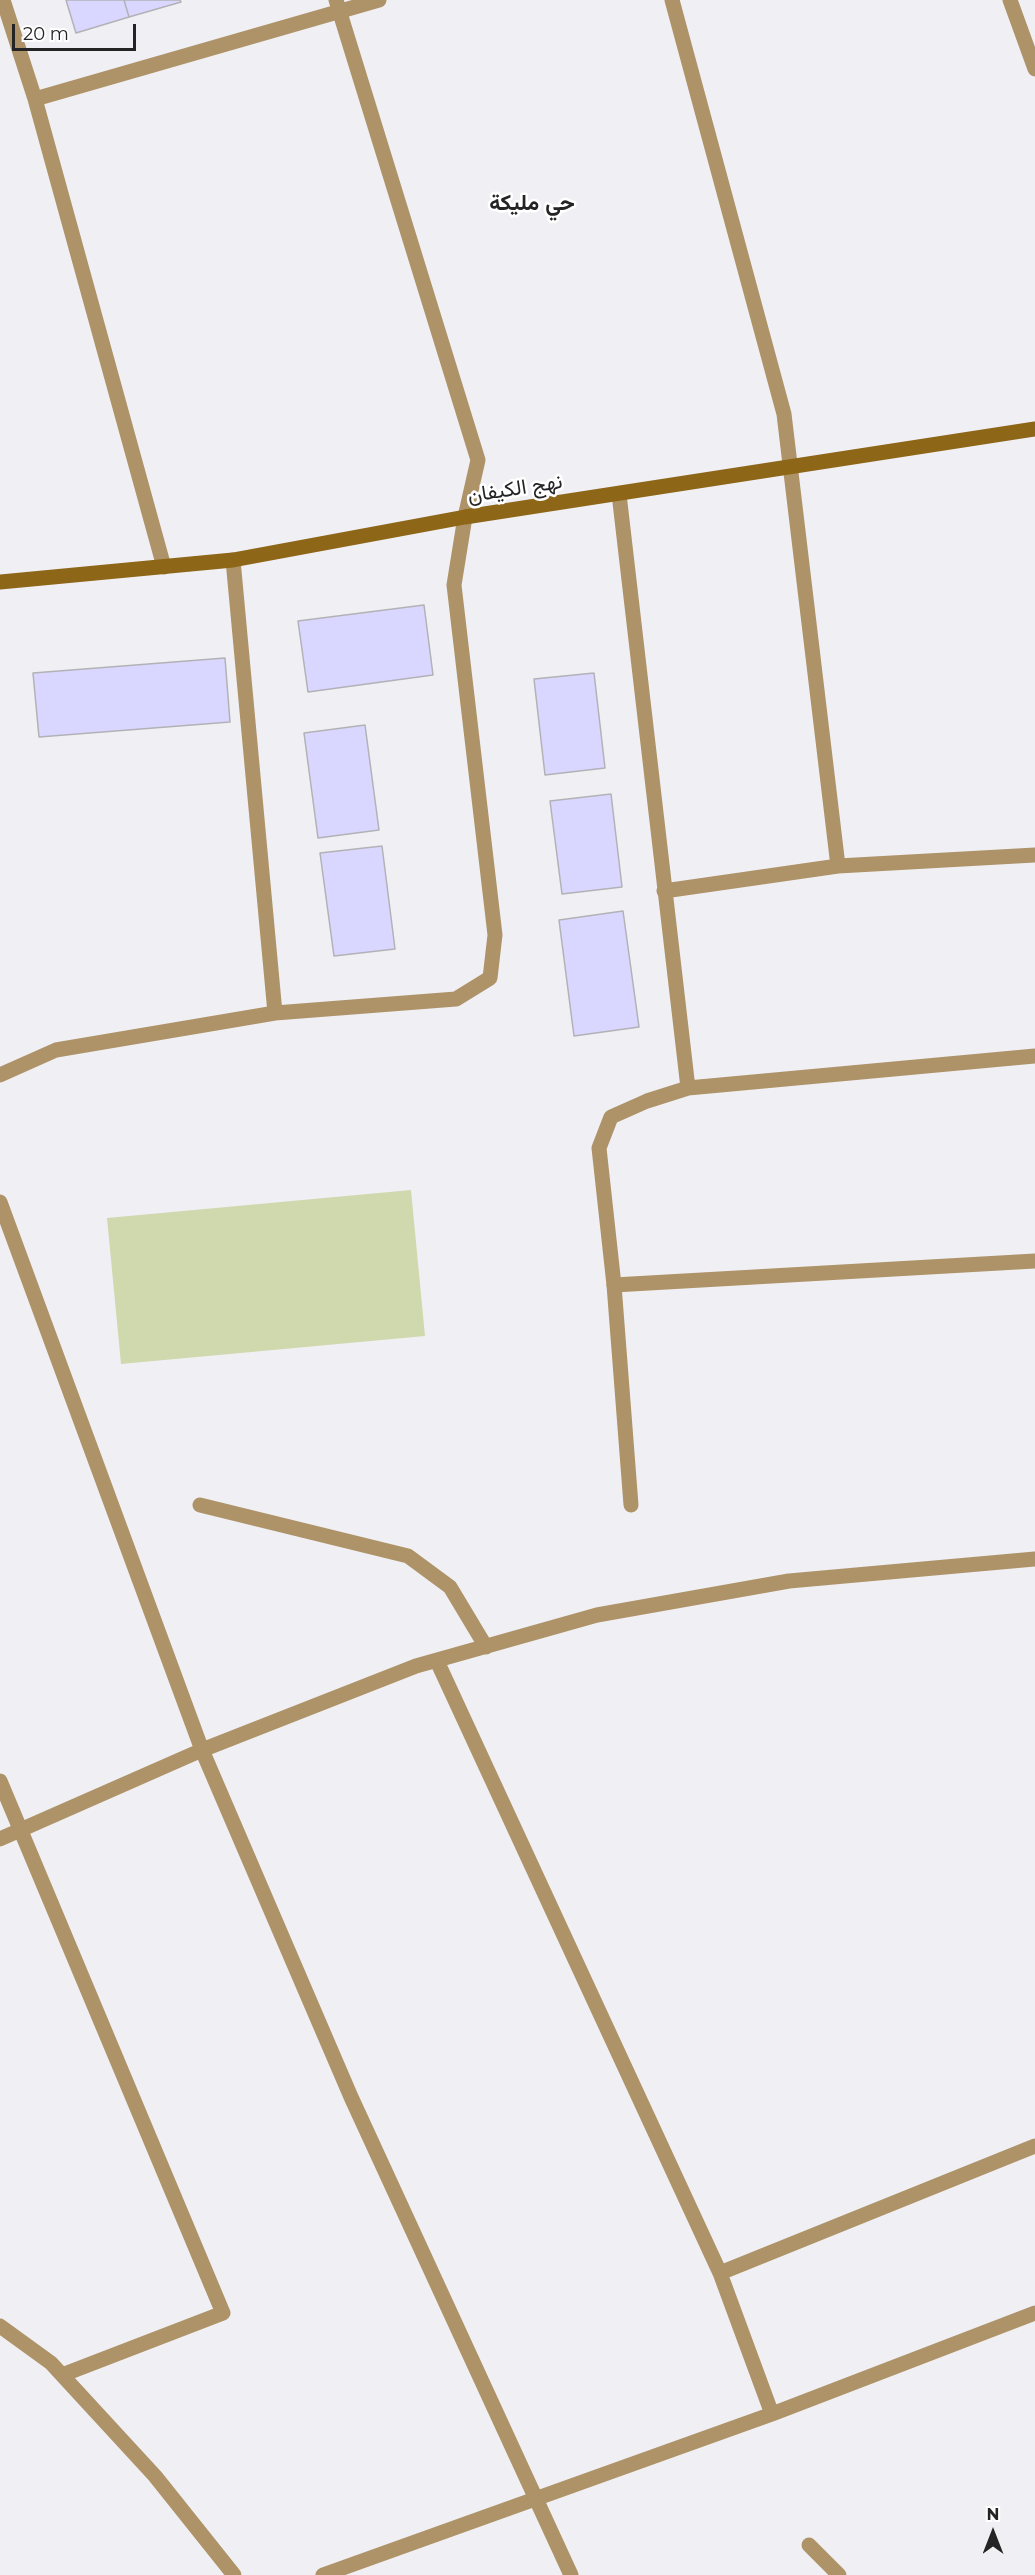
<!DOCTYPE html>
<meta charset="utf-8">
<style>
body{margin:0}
#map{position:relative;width:1035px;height:2575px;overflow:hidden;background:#f0f0f4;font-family:Montserrat,sans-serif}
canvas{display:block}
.north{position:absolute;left:963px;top:2503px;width:60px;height:60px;-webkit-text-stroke:4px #fff;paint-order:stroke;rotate:0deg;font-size:16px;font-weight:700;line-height:24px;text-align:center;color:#242425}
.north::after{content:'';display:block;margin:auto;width:21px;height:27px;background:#242425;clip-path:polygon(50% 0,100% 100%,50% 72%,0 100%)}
.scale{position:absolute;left:12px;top:24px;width:124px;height:27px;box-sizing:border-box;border:3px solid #242425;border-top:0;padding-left:8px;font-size:18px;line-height:21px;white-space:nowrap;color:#242425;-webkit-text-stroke:4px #fff;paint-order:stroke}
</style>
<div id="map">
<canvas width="1035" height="2575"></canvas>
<div class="north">N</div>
<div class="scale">20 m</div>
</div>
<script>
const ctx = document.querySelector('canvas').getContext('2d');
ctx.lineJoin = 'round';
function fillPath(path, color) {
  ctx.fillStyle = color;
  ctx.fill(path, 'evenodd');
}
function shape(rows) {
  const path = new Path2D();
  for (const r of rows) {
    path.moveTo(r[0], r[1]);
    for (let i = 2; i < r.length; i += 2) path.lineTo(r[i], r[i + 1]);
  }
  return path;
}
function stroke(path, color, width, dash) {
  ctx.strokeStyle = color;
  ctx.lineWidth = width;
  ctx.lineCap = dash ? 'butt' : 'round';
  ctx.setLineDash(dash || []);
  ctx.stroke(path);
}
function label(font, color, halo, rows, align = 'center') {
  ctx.font = font + ' Montserrat,Vazirmatn,sans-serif';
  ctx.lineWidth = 5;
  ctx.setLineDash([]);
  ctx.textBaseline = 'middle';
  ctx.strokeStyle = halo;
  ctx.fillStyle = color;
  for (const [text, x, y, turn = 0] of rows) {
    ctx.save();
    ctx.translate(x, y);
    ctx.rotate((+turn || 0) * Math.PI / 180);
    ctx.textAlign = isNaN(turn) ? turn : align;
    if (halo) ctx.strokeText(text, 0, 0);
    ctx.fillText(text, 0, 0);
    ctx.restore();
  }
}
const green = shape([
 [411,1190,425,1336,121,1364,107,1218]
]);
const building = shape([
 [66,0,124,0,129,17,76,33,66,0],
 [124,0,180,0,181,2,129,17,124,0],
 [424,605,433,675,308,692,298,621,424,605],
 [225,658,230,722,39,737,33,673,225,658],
 [594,673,605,768,545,775,534,679,594,673],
 [365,725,379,830,318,838,304,733,365,725],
 [611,794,622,887,562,894,550,801,611,794],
 [382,846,395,949,334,956,320,853,382,846],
 [623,911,639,1027,574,1036,559,920,623,911]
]);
const lane = shape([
 [614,1285,1035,1261]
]);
const street = shape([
 [3,0,35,99,164,567],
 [672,0,784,414,838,866],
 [1010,0,1035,69],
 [35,99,379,0],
 [619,494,688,1088],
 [233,560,275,1013],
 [664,891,838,866,1035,855],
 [0,1075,56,1050,275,1013,456,999,490,978,495,935,454,585,465,517,478,460,336,0],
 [0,1202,202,1750,351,2097,571,2575],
 [200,1505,408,1556,450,1587,486,1647],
 [631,1505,614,1285,599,1148,611,1117,647,1101,688,1088,1035,1056],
 [437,1661,720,2273,772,2414],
 [0,1781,223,2313,62,2375],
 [0,1839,202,1750,416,1666,597,1615,789,1581,1035,1559],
 [720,2273,1035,2146],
 [0,2326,51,2363,62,2375,155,2476,234,2575],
 [809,2545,839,2575],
 [323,2575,772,2414,1035,2313]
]);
const secondary = shape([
 [0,582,233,560,465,517,1035,429]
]);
const streetNames = [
 ["نهج الكيفان",515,489,-9]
];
const neighbourhoodNames = [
 ["حي مليكة",532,204]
];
fillPath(green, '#d0d8ae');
fillPath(building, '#d9d7ff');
stroke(building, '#b2b2b6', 1.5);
stroke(lane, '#ae9368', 15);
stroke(street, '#ae9368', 15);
stroke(secondary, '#8d6618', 15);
label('21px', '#242425', '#fff', streetNames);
label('bold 22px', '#242425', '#fff', neighbourhoodNames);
</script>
